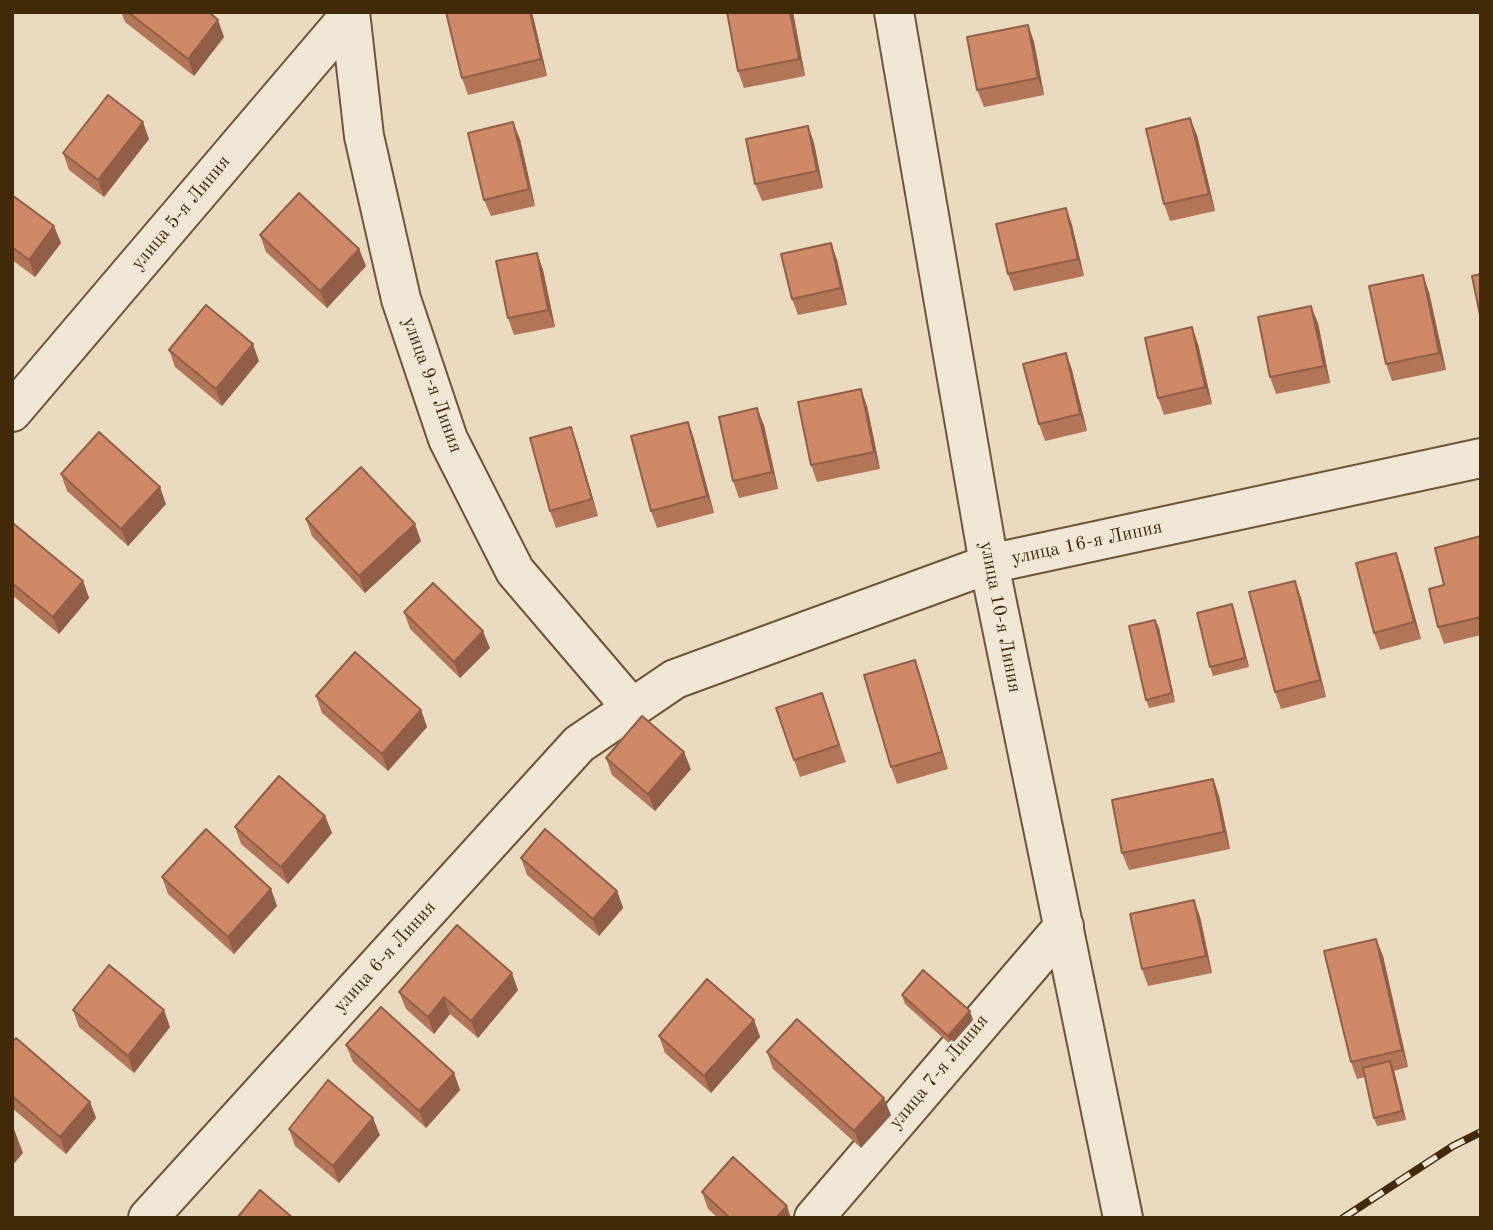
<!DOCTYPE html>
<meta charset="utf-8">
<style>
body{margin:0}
#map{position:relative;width:1493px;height:1230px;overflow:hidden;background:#e8d9bf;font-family:"Old Standard TT",serif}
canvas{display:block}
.frame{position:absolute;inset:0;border:14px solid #422a08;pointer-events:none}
</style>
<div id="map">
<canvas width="1493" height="1230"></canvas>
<div class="frame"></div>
</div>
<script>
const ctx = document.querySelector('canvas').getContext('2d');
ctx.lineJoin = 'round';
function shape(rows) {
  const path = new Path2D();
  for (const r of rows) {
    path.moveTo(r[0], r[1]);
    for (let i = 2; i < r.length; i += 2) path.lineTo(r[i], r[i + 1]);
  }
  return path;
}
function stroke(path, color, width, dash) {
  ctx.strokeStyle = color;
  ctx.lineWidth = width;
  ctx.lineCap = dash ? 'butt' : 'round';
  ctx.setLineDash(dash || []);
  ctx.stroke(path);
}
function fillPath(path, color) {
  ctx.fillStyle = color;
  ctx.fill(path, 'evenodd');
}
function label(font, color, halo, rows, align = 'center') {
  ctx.font = font + ' "Old Standard TT",serif';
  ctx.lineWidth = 6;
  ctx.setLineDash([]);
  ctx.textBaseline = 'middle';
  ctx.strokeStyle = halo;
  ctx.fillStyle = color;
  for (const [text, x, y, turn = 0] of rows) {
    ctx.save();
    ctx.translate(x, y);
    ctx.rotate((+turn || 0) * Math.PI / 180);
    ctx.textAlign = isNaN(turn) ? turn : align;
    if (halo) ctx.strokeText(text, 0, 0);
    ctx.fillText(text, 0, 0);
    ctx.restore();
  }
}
const street = shape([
 [350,12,364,136,401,299,448,439,515,571,632,708],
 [894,12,989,564,1123,1218],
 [12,412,350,15],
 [148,1218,579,744,675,679,989,564,1481,458],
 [814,1218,1064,926]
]);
const rail = shape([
 [1343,1218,1453,1146,1481,1132]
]);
const wall = shape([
 [121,12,209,12,224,37,194,76,125,22],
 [532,12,547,76,468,95,462,78],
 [793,12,805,76,744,88,738,71],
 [1028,25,1034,42,1044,95,984,107,977,90],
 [808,126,814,143,823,188,762,201,755,184],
 [1197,135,1215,211,1170,221,1164,204],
 [149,139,104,197,69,170,63,153],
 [520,139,535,206,491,216,484,200],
 [12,195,61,243,35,277,12,260],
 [1066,208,1072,225,1084,276,1014,291,1008,274],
 [260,235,359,249,366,266,327,308,266,252],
 [831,243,837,260,847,305,798,315,792,299],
 [537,253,543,270,555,327,514,335,508,318],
 [1429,292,1446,370,1392,381,1386,364],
 [1318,323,1330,383,1276,394,1270,377],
 [1192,327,1198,344,1212,404,1164,415,1158,398],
 [169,350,259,361,222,406,175,367],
 [1066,353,1072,370,1087,431,1045,441,1039,424],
 [867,406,880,469,817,482,811,465],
 [688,422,694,439,714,513,657,528,651,511],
 [764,425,778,489,739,498,733,481],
 [571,427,577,444,598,516,556,528,550,511],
 [61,474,166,504,128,546,67,491],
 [306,519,421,541,365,593,312,536],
 [12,526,83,581,89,598,59,634,12,595],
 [1481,536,1481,635,1444,644,1438,627,1444,585],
 [1402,570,1421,639,1380,650,1374,633],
 [1295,581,1301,598,1326,697,1281,709,1275,692],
 [404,612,490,648,460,678,410,629],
 [1235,613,1249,667,1213,676,1210,667],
 [1155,620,1159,628,1175,702,1149,708,1146,700],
 [921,677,948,769,897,784,891,767],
 [822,693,846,762,800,777,776,708],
 [316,696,421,710,427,727,388,771,322,713],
 [606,758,691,769,655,811,612,775],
 [1213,779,1219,796,1230,849,1129,870,1122,853],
 [325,816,332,833,288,884,241,844,235,827],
 [521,858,617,891,623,908,599,936,527,875],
 [162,877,271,889,277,906,234,954,168,894],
 [1194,900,1200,917,1212,973,1148,986,1142,969],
 [1376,939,1383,956,1408,1067,1394,1071,1406,1120,1377,1126,1374,1118,1365,1077,1357,1079,1351,1062],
 [518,990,478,1038,450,1014,434,1034,406,1009,399,992],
 [902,995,973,1020,951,1045,905,1004],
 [73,1010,170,1027,134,1073,79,1027],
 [754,1020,760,1037,711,1093,665,1053,659,1036],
 [12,1043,90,1102,96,1118,66,1154,12,1108],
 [346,1045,454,1073,460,1090,426,1128,353,1062],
 [767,1052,891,1115,861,1148,773,1069],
 [289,1129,380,1135,339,1183,295,1146],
 [702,1192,791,1218,718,1218,708,1209]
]);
const shadedWall = shape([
 [530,12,532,12,547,76,541,59],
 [790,12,793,12,805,76,799,59],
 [218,20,224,37,194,76,188,59],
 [1028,25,1034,42,1044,95,1038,78],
 [1190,118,1197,135,1215,211,1209,194],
 [143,122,149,139,104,197,98,180],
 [513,122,520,139,535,206,529,189],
 [808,126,814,143,823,188,817,171],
 [1066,208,1072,225,1084,276,1078,259],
 [54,226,61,243,35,277,29,260],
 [831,243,837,260,847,305,841,288],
 [359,249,366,266,327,308,320,291],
 [537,253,543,270,555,327,548,310],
 [1423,275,1429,292,1446,370,1439,353],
 [1311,306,1318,323,1330,383,1324,366],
 [1192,327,1198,344,1212,404,1205,387],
 [253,344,259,361,222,406,216,389],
 [1066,353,1072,370,1087,431,1080,414],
 [861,389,867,406,880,469,874,452],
 [757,408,764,425,778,489,772,472],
 [688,422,694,439,714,513,707,496],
 [571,427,577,444,598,516,592,499],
 [160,487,166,504,128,546,121,529],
 [415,524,421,541,365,593,359,576],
 [1396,553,1402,570,1421,639,1414,622],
 [83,581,89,598,59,634,53,617],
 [1295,581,1301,598,1326,697,1320,680],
 [1232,604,1235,613,1249,667,1245,658],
 [1155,620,1159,628,1175,702,1172,693],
 [483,631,490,648,460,678,454,662],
 [915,660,921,677,948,769,942,752],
 [421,710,427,727,388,771,382,754],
 [684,752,691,769,655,811,648,794],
 [1213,779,1219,796,1230,849,1224,832],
 [325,816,332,833,288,884,281,867],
 [271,889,277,906,234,954,228,937],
 [617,891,623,908,599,936,593,919],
 [1194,900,1200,917,1212,973,1206,956],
 [1376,939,1383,956,1408,1067,1402,1050],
 [512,973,518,990,478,1038,471,1021],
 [444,997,450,1014,434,1034,428,1017],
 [164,1010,170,1027,134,1073,128,1056],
 [970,1011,973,1020,951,1045,948,1036],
 [754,1020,760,1037,711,1093,704,1076],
 [1390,1061,1394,1070,1406,1120,1402,1111],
 [454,1073,460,1090,426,1128,419,1111],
 [884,1098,891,1115,861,1148,854,1131],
 [90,1102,96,1118,66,1154,60,1137],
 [373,1118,380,1135,339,1183,333,1166],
 [14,1129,23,1153,12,1166,12,1131],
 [787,1206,791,1218,776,1218]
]);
const building = shape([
 [128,12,209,12,218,20,188,59,128,12],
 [446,12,530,12,541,59,462,78,446,12],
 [727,12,790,12,799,59,738,71,727,12],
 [1028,25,1038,78,977,90,967,37,1028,25],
 [108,95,143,122,98,180,63,153,108,95],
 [1190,118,1209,194,1164,204,1146,129,1190,118],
 [513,122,529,189,484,200,468,133,513,122],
 [808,126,817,171,755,184,746,139,808,126],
 [299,193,359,249,320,291,260,235,299,193],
 [12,195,54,226,29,260,12,247,12,195],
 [1066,208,1078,259,1008,274,996,224,1066,208],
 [831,243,841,288,792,299,781,254,831,243],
 [537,253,548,310,508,318,496,261,537,253],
 [1481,274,1481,320,1472,276,1481,274],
 [1423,275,1439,353,1386,364,1369,286,1423,275],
 [206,305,253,344,216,389,169,350,206,305],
 [1311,306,1324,366,1270,377,1258,317,1311,306],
 [1192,327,1205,387,1158,398,1145,338,1192,327],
 [1066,353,1080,414,1039,424,1023,364,1066,353],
 [861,389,874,452,811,465,798,402,861,389],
 [757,408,772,472,733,481,719,417,757,408],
 [688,422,707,496,651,511,631,436,688,422],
 [571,427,592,499,550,511,530,438,571,427],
 [99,432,160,487,121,529,61,474,99,432],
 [361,467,415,524,359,576,306,519,361,467],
 [14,524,83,581,53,617,12,583,12,526,14,524],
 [1481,536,1481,617,1438,627,1429,589,1444,585,1435,548,1481,536],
 [1396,553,1414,622,1374,633,1356,563,1396,553],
 [1295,581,1320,680,1275,692,1249,592,1295,581],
 [433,583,483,631,454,662,404,612,433,583],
 [1232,604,1245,658,1210,667,1197,613,1232,604],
 [1155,620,1172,693,1146,700,1129,626,1155,620],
 [355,652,421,710,382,754,316,696,355,652],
 [915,660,942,752,891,767,864,675,915,660],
 [822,693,839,745,794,760,776,708,822,693],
 [642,716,684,752,648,794,606,758,642,716],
 [279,776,325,816,281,867,235,827,279,776],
 [1213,779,1224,832,1122,853,1112,800,1213,779],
 [206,829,271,889,228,937,162,877,206,829],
 [545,829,617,891,593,919,521,858,545,829],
 [1194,900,1206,956,1142,969,1130,914,1194,900],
 [457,925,512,973,471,1021,444,997,428,1017,399,992,457,925],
 [1376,939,1402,1050,1351,1062,1324,951,1376,939],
 [109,965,164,1010,128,1056,73,1010,109,965],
 [923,970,970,1011,948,1036,902,995,923,970],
 [707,979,754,1020,704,1076,659,1036,707,979],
 [381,1007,454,1073,419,1111,346,1045,381,1007],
 [797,1019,884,1098,854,1131,767,1052,797,1019],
 [16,1038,90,1102,60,1137,12,1096,12,1043,16,1038],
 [1390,1061,1402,1111,1374,1118,1363,1068,1390,1061],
 [328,1080,373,1118,333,1166,289,1129,328,1080],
 [733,1157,787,1206,776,1218,730,1218,702,1192,733,1157],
 [260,1190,293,1218,237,1218,260,1190]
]);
const streetNames = [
 ["улица 5-я Линия",181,213,-50],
 ["улица 9-я Линия",432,385,70],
 ["улица 16-я Линия",1087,543,-12],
 ["улица 10-я Линия",1000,617,79],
 ["улица 6-я Линия",385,957,-48],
 ["улица 7-я Линия",939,1072,-50]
];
stroke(street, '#6c5636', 42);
stroke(street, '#f0e6d5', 38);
stroke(rail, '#422a08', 8);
stroke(rail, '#f0e6d5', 5, [16]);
fillPath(wall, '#b27557');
fillPath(shadedWall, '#915f47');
fillPath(building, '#cf8865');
stroke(building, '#915f47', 2);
label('19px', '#422a08', '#f0e6d5', streetNames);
</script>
